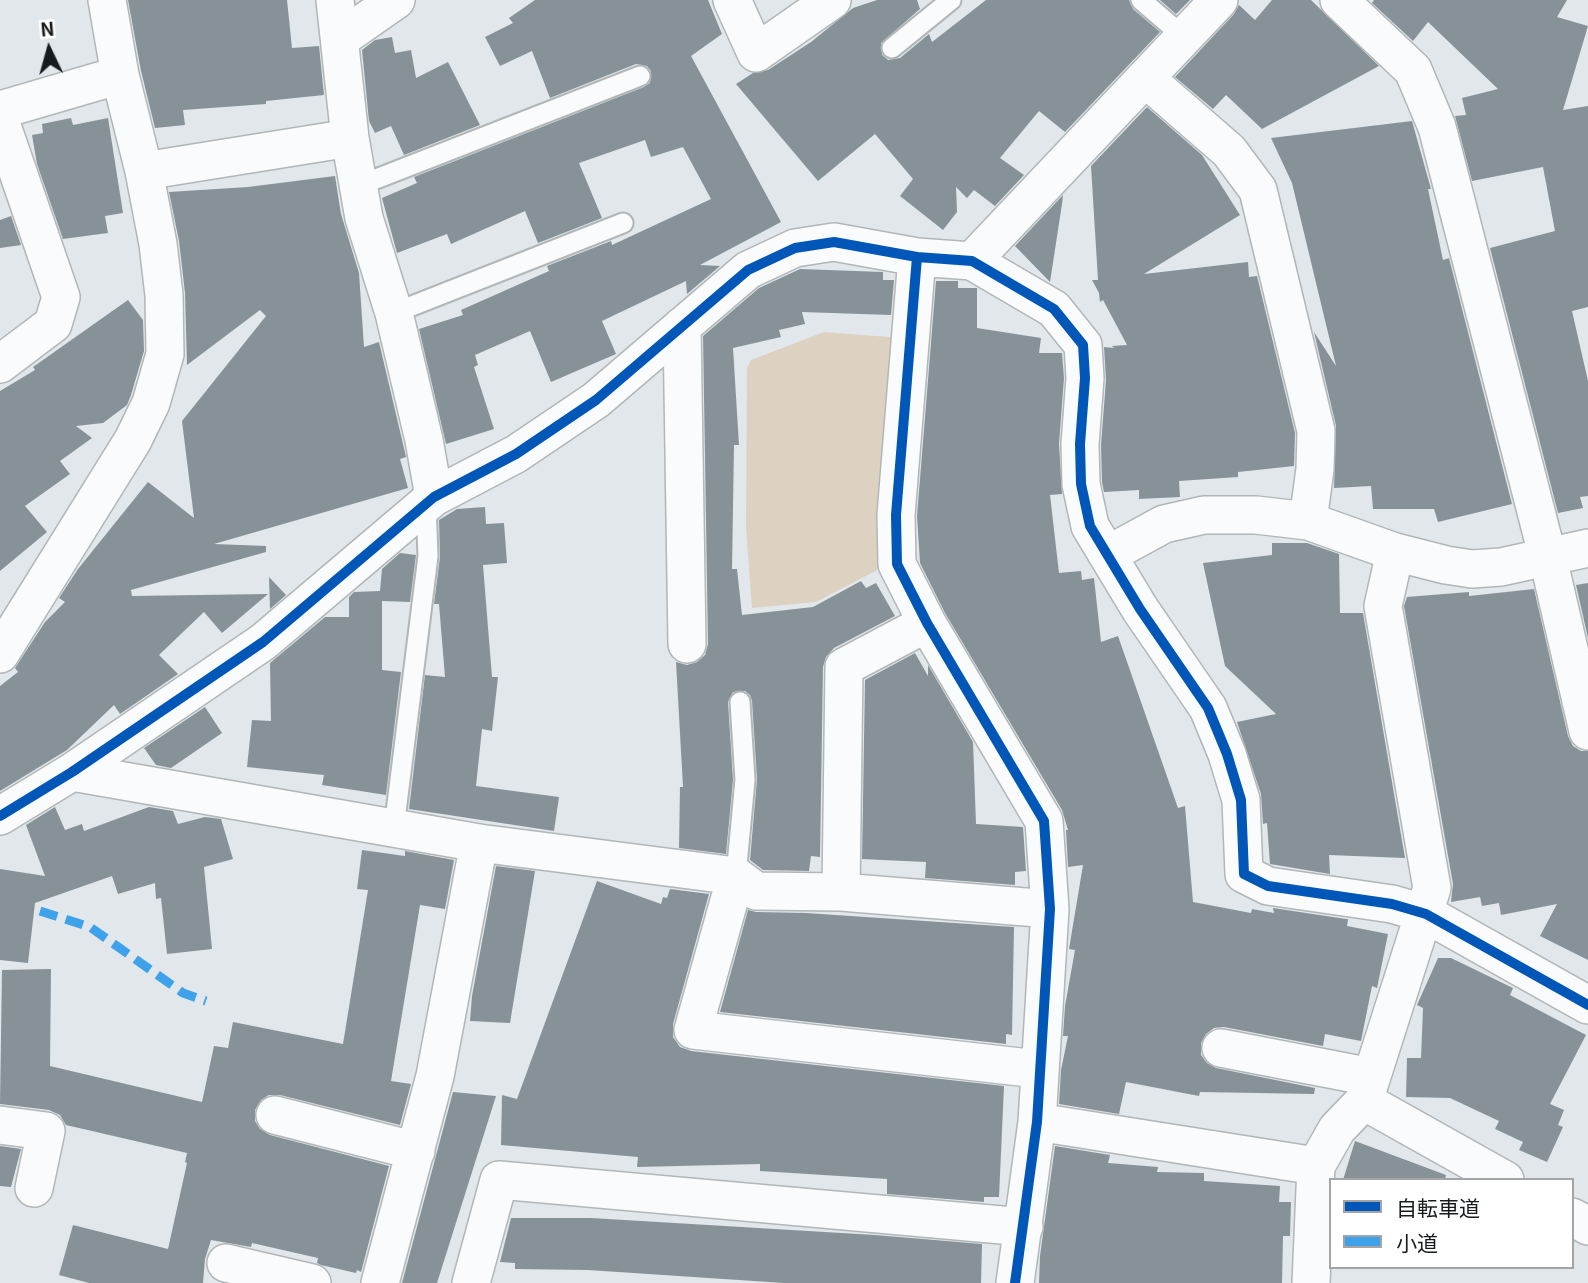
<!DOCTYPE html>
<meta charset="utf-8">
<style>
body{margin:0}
#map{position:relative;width:1588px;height:1283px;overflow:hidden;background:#e1e7eb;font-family:Georgia,"Noto Sans JP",serif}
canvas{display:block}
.legend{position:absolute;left:1329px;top:1178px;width:245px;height:91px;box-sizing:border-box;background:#fff;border:2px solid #a2a4a5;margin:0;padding:9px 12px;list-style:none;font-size:21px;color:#171b1e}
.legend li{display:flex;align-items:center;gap:14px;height:35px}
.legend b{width:35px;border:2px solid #a2a4a5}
.north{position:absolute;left:14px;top:14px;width:70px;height:70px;-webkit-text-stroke:5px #fff;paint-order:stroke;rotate:355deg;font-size:19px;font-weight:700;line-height:28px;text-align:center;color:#171b1e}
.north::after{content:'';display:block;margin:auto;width:24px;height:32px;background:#171b1e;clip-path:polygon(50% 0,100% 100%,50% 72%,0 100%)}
</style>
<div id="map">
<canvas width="1588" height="1283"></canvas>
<ul class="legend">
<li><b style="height:9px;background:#0057b8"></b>自転車道</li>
<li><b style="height:9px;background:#3da2ea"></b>小道</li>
</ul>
<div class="north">N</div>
</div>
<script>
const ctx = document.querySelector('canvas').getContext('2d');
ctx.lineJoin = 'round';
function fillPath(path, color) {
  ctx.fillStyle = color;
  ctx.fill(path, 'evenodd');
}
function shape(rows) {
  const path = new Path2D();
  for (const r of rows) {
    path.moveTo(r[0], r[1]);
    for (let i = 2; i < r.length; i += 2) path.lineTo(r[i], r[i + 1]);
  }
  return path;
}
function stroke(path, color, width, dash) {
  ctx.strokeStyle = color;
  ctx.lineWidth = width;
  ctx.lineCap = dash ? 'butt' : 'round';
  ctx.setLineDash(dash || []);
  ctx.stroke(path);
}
const green = shape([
 [824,332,889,337,896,341,883,567,816,602,752,608,746,528,747,368,751,360]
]);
const building = shape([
 [128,0,287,0,292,48,319,46,324,95,266,101,266,104,183,110,185,125,155,128,141,71],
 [535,0,708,0,722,34,691,56,781,222,700,265,720,266,687,294,686,281,602,321,616,354,551,382,530,331,475,355,478,365,474,367,494,429,446,444,419,329,463,315,461,310,549,271,547,266,611,241,612,245,711,199,683,147,651,157,645,140,579,163,602,218,538,243,525,211,451,244,447,234,397,253,382,198,417,183,414,177,644,87,650,83,651,71,647,66,636,64,550,98,532,51,500,66,485,37,513,23,509,18],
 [877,0,917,0,920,9,881,43,882,55,888,60,900,58,929,34,932,42,986,0,1129,0,1133,9,1160,32,1065,132,1039,111,1000,158,1024,175,995,206,974,190,967,198,956,187,957,212,943,230,900,196,913,179,875,134,818,181,736,84,753,73,768,70,811,42,853,8],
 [1160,0,1190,0,1176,14],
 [1272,0,1311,0,1379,66,1262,129,1226,95,1213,109,1175,77,1234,14,1239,5,1255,20],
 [1374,0,1567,0,1557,17,1588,26,1563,110,1588,106,1588,307,1572,311,1588,381,1588,496,1580,497,1583,508,1558,513,1490,248,1555,231,1543,167,1472,181,1455,116,1466,115,1462,98,1498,89,1428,22,1413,41,1372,3],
 [392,37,395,53,411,50,416,78,448,62,480,125,404,155,391,126,375,133,369,121,362,50,375,40],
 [1147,107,1202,155,1240,215,1144,274,1248,262,1249,277,1257,276,1295,433,1294,466,1238,472,1238,477,1179,481,1180,497,1139,499,1139,490,1104,492,1102,482,1101,445,1106,380,1104,347,1114,348,1112,346,1127,345,1103,300,1100,302,1099,293,1092,280,1098,280,1091,166],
 [71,118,73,125,108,118,123,213,105,216,108,233,63,239,37,164,32,135,43,133,42,124],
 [1412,121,1431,189,1428,189,1443,260,1449,258,1512,504,1438,522,1434,509,1373,509,1371,486,1334,488,1336,426,1314,332,1336,366,1292,183,1271,138],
 [335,176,341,214,359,273,364,347,379,342,403,444,406,457,400,459,408,488,214,544,266,546,266,552,131,590,132,596,268,594,222,633,204,612,159,655,178,674,120,714,114,705,67,750,0,791,0,686,18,672,15,668,45,622,65,602,59,598,78,569,148,482,194,518,182,421,266,316,260,310,187,365,185,293,179,241,169,192,248,187],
 [1063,195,1062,204,1050,282,1015,246],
 [11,216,21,245,0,248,0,220],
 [800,269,883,272,883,280,894,280,891,315,802,312,805,324,779,330,781,337,733,348,739,445,734,445,732,569,737,569,742,615,813,607,861,581,866,588,876,583,895,616,834,648,826,657,823,667,820,857,811,856,809,871,763,870,750,860,757,779,752,701,750,695,745,691,733,692,728,702,733,780,726,854,679,848,680,787,683,787,676,662,687,665,697,662,705,655,708,644,703,336,759,288],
 [936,281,958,281,958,288,977,288,977,328,1041,338,1039,353,1062,353,1064,378,1059,444,1062,494,1050,495,1059,573,1081,571,1082,580,1094,578,1101,642,1118,636,1178,808,1185,806,1193,902,1251,913,1252,909,1274,913,1273,908,1346,919,1348,919,1347,926,1388,934,1377,988,1372,986,1361,1041,1325,1034,1323,1046,1224,1027,1214,1028,1206,1034,1201,1043,1201,1055,1207,1063,1216,1068,1315,1088,1314,1094,1200,1092,1199,1096,1126,1082,1119,1114,1059,1104,1061,1070,1068,1036,1063,1036,1065,1006,1075,950,1069,949,1083,865,1068,867,1066,830,1068,830,1062,810,945,613,920,563,917,516],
 [128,300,143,320,144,351,131,395,127,405,103,423,76,426,92,438,60,461,70,474,25,506,47,532,0,571,0,391,35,370,33,367],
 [485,507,486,524,504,523,507,563,483,565,492,677,498,677,492,731,482,729,476,786,559,797,554,831,409,809,425,675,445,677,439,604,434,604,440,557,439,520,457,509],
 [1272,543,1307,543,1339,554,1340,613,1363,613,1405,858,1329,855,1330,874,1270,864,1267,823,1263,824,1261,794,1237,722,1276,714,1225,666,1203,563,1272,555],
 [400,553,416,555,410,602,382,601,382,670,401,672,386,795,322,785,324,775,247,767,252,720,271,721,270,663,325,617,349,617,349,597,354,592,380,591,382,569],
 [269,577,286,595,270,609],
 [1588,583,1588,638,1576,585],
 [1534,589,1568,736,1573,746,1581,751,1588,751,1588,960,1540,936,1557,904,1501,915,1499,903,1482,906,1480,897,1451,902,1453,884,1404,606,1407,597,1469,592,1469,596],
 [915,653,928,676,928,665,973,742,976,824,1023,827,1026,871,1015,872,1015,885,925,878,926,862,862,859,865,680],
 [205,707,222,733,171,768,156,765,144,748],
 [55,807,65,830,82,824,84,831,149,807,173,811,178,824,205,817,221,819,233,859,204,867,212,949,167,954,161,898,156,899,155,883,118,894,112,876,35,903,28,963,0,960,0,869,45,876,26,825],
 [362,850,405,856,405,851,454,860,445,909,420,905,391,1081,411,1084,400,1125,280,1095,269,1095,261,1100,255,1110,255,1121,260,1129,270,1135,389,1166,361,1272,357,1270,356,1273,321,1265,317,1263,318,1258,252,1243,251,1247,211,1240,205,1259,203,1283,89,1283,59,1275,73,1225,168,1249,187,1163,185,1162,187,1153,66,1125,60,1115,49,1110,0,1104,2,970,51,969,50,1066,202,1102,214,1046,228,1048,233,1022,343,1044,368,890,357,889],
 [496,866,535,871,510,1023,470,1021,472,996],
 [597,881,661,904,663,897,667,898,670,889,709,894,673,1024,673,1037,680,1047,691,1051,1004,1086,999,1197,984,1197,984,1202,887,1194,887,1179,760,1171,760,1164,637,1167,638,1157,501,1145,502,1095,517,1099],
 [748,910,756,912,806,913,1014,927,1012,1035,1006,1034,1006,1044,720,1012],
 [1438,958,1451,958,1513,988,1510,995,1586,1035,1550,1104,1564,1110,1558,1125,1563,1127,1547,1162,1519,1150,1523,1142,1495,1129,1499,1121,1450,1098,1406,1097,1407,1058,1421,1058,1423,1008,1417,1005],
 [453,1092,496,1096,437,1283,402,1283],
 [1355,1141,1446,1175,1445,1180,1343,1180],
 [0,1146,21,1149,11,1187,0,1186],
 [1055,1146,1110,1155,1108,1163,1158,1167,1157,1172,1204,1173,1204,1181,1280,1186,1279,1202,1291,1202,1290,1236,1283,1236,1282,1283,1039,1283,1040,1256],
 [511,1218,591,1218,875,1235,982,1244,981,1283,784,1283,588,1270,515,1269,515,1263,500,1262]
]);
const lane = shape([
 [1141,0,1184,37],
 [892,48,951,0],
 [358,186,640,76],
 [394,313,623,223],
 [394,828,428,556,426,503],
 [736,876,745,780,740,702]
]);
const street = shape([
 [335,0,350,138,364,218,394,313,424,440,434,497],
 [732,0,756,53,832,0],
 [1339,0,1413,70,1437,127,1548,558,1588,731],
 [340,39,396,0],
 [1145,78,1229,151,1258,190,1316,431,1315,469,1308,521],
 [0,110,120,75],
 [0,120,61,297,53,324,0,364],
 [144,171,350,138],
 [917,257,896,515,897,564,927,623,1044,821,1050,909,1037,1122,1015,1283],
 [972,261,1219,0],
 [682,326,687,644],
 [1109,554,1164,524,1204,515,1256,515,1308,521,1395,552,1446,565,1472,569,1501,567,1588,548],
 [0,654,133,440,151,403,165,354,164,295,158,244,144,171,120,75,107,0],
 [72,772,479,843,736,876,756,891,841,892,1050,909],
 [0,816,72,772,263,642,434,497,516,454,596,400,748,270,795,248,834,242,917,257,972,261,1054,309,1083,345,1085,378,1080,444,1081,484,1090,526,1140,609,1208,708,1227,754,1241,800,1244,874,1268,886,1392,904,1426,914,1588,1005],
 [736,876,693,1030,1038,1069],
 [841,892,844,667,927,623],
 [1221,1048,1371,1077],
 [1364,1101,1505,1180],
 [275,1115,416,1151],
 [1037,1122,1316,1166],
 [0,1125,46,1131,34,1188],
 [1572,1217,1588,1226],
 [226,1263,312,1283],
 [380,1283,435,1076,479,843],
 [471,1283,499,1180,1024,1227],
 [1311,1283,1316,1166,1337,1129,1364,1101,1432,888,1383,606,1395,552]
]);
const quiet = shape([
 [40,911,90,927,183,993,206,1001]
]);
const cycleway = shape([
 [917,257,896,515,897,564,927,623,1044,821,1050,909,1037,1122,1015,1283],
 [0,816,72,772,263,642,434,497,516,454,596,400,748,270,795,248,834,242,917,257,972,261,1054,309,1083,345,1085,378,1080,444,1081,484,1090,526,1140,609,1208,708,1227,754,1241,800,1244,874,1268,886,1392,904,1426,914,1588,1005]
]);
fillPath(green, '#ddd2c1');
fillPath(building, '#879298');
stroke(lane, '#b1b6b8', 23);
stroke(street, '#b1b6b8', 40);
stroke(lane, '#fafbfc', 19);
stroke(street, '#fafbfc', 37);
stroke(quiet, '#3da2ea', 9, [18, 9]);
stroke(cycleway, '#0057b8', 10);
</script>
